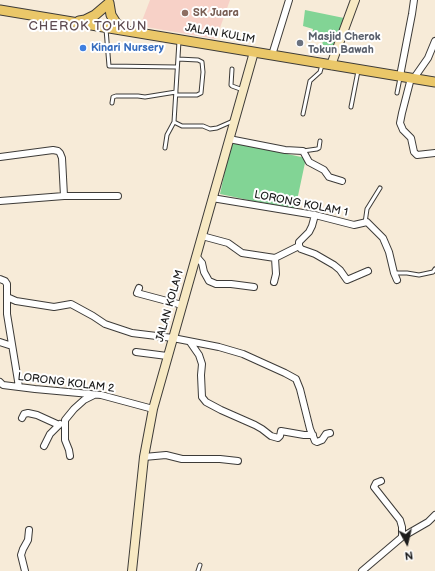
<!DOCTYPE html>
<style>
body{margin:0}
#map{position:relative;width:435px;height:571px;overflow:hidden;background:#f7ebd8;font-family:"Balsamiq Sans",sans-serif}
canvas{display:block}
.north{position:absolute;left:387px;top:523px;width:40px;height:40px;-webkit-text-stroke:3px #fff;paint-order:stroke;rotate:172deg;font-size:11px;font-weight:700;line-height:16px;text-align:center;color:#1c1c1c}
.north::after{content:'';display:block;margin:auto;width:14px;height:18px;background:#1c1c1c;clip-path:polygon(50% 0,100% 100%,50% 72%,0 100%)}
</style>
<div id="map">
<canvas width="435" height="571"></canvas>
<div class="north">N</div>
</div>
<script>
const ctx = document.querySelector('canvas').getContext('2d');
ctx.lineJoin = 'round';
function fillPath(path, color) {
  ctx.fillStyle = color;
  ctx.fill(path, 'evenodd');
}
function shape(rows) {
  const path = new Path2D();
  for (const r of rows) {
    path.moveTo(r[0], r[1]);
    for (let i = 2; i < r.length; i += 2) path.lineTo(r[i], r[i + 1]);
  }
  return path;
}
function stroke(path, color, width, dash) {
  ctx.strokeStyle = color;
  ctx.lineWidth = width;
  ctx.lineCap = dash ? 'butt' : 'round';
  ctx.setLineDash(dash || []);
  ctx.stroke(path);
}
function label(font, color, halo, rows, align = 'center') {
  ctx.font = font + ' "Balsamiq Sans",sans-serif';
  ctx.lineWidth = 4;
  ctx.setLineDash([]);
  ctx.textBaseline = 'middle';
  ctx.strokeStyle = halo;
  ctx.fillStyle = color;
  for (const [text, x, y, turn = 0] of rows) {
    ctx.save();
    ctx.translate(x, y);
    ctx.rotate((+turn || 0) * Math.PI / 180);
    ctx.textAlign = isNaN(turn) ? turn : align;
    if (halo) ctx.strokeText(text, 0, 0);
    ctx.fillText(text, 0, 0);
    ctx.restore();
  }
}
const built = shape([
 [150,0,230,0,216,39,140,26]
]);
const green = shape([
 [305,10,344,18,330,55,321,53,323,39,312,35,313,29,303,26],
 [231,142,306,158,295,210,220,194]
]);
const lane = shape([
 [106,29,109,66,177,67],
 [232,69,231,85,232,86,243,90],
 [397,93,400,78],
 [176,95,197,95,201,93,203,72,202,62,198,60,178,59],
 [112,103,113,97,116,96,138,96,145,97,176,92],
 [351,107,358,71],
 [303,114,310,81,320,72,322,65],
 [174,122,182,126,203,126,210,129,217,128,233,121],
 [165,148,167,135,174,122,179,41],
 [303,151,317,149,319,148,320,141],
 [365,223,367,209,380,188],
 [394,273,407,273,419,275,433,272,435,269],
 [198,571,200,565]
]);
const street = shape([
 [272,55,289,0],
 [400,76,412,14,414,0],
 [411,78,402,113,400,123,403,130,411,138,414,152,417,155,435,153],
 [414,78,428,58,435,41],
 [229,139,285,150,303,151,309,162,324,170,329,177,342,181],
 [0,157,53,150,58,151,60,153,62,158,64,196],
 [212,198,315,215,354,225,367,222,383,238,389,252,394,273,397,280],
 [0,201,64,196,118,196],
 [315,215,312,226,309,232,299,242,299,246,301,249,315,254,334,265,340,270,347,280,368,271],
 [202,236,228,243,242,253,275,258],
 [196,256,202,263,204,272,209,281,216,284,231,284,254,287],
 [0,279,5,281,7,284,7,297,16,301,54,307,71,304,93,316,105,324,132,333,173,338,219,347,243,354,285,373,296,379,300,389,310,429,315,441,317,442,322,440,326,434,330,433],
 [274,282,276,274,275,258,299,246],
 [139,288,137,293,182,305],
 [7,297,7,314,19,387],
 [0,342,12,346],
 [190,342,199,355,202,364,201,375,202,397,206,402,221,410,255,425,262,429,271,436,278,438,280,436,281,431,304,435,313,435],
 [136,352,167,356],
 [0,382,3,385,35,389,101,395,153,409],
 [22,418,24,414,28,413,37,415,59,425],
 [44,446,50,434,60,424],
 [70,456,69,450,65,440,65,420,74,409,84,400,94,395],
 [144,457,166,455,182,459,220,459,238,461],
 [381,481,376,483,374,487,400,520,402,527,402,537],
 [25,571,21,555,23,549,28,540,29,530],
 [362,571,402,537,428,522,435,515]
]);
const secondary = shape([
 [331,65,355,0],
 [132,571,144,457,153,409,254,52]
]);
const primary = shape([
 [0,10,435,82],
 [79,21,85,20,95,15,109,3,111,15,116,23,125,29]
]);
const markers = [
 [185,13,4,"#8d6e63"],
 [300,43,4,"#6b7280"],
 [83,48,4,"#3f7fe0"]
];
const educationNames = [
 ["SK Juara",193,13]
];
const streetNames = [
 ["JALAN KULIM",220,34,10],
 ["LORONG KOLAM 1",301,204,11],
 ["JALAN KOLAM",170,306,-74],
 ["LORONG KOLAM 2",66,383,7]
];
const worshipNames = [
 ["Masjid Cherok",308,37],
 ["Tokun Bawah",308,50]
];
const shopNames = [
 ["Kinari Nursery",91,48]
];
const quarterNames = [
 ["CHEROK TO'KUN",88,27]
];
fillPath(built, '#f7d1c7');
fillPath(green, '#82d495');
stroke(lane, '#3d3b38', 5);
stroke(street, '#3d3b38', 8);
stroke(secondary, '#3d3b38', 10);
stroke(primary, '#3d3b38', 11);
stroke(lane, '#fff', 3);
stroke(street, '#fff', 6);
stroke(secondary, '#f7e9c3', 8);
stroke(primary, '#eac769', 9);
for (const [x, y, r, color] of markers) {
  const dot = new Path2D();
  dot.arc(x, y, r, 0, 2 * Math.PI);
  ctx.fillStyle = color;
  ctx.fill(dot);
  stroke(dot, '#fff', 1.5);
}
label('bold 11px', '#785e54', '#fff', educationNames, 'left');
label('11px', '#1c1c1c', '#fff', streetNames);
label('bold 11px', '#5b616d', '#fff', worshipNames, 'left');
label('bold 11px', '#366cbe', '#fff', shopNames, 'left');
ctx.letterSpacing = '1px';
label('13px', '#5e4b51', '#fff', quarterNames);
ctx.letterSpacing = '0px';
</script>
